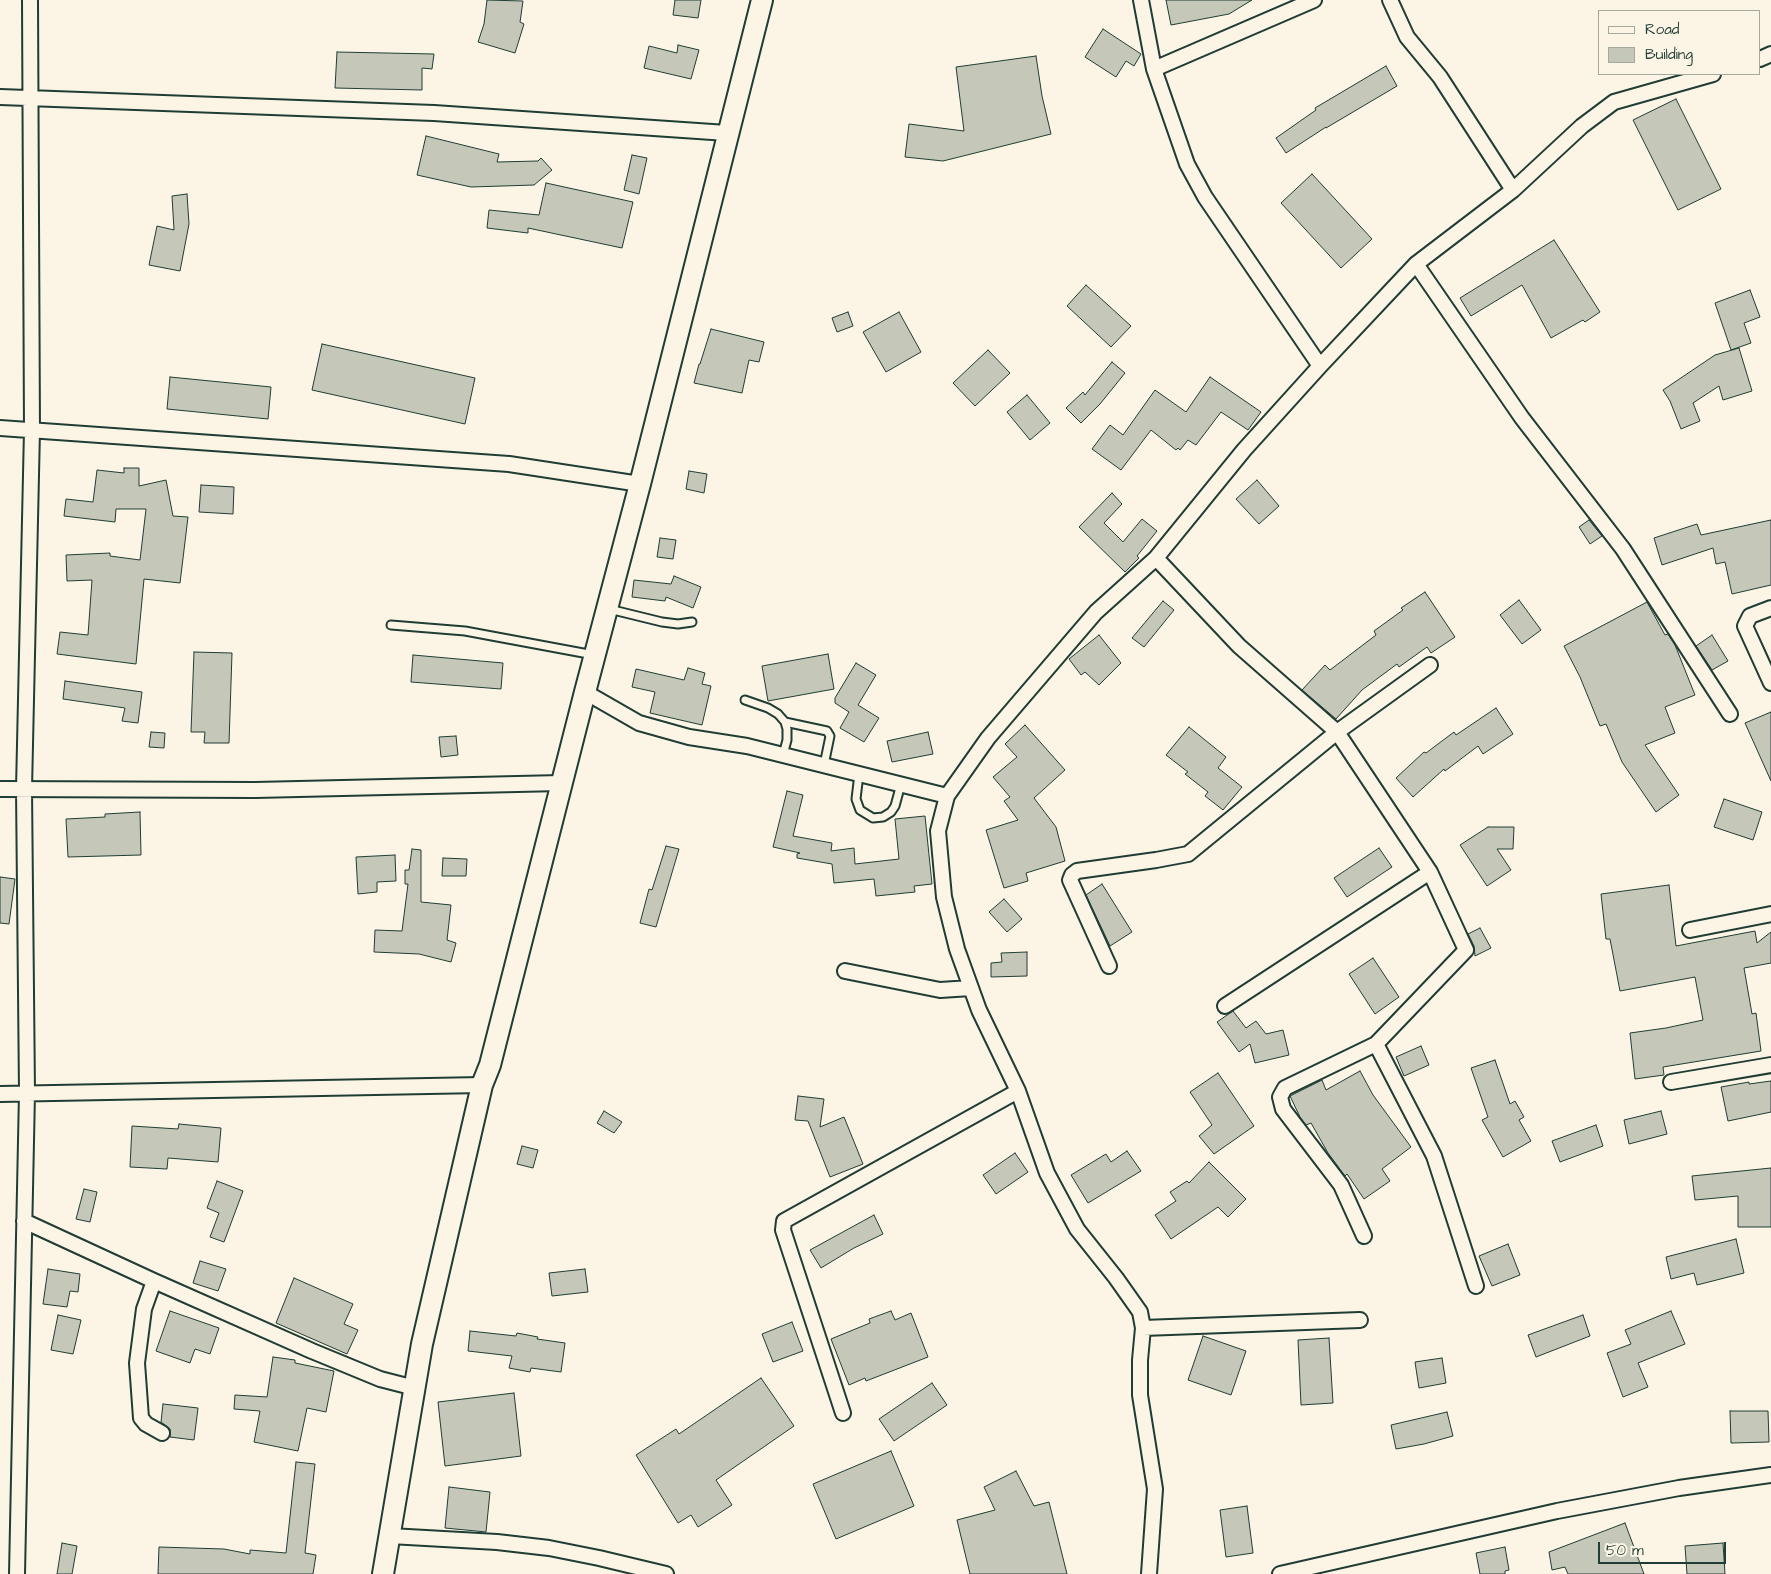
<!DOCTYPE html>
<style>
body{margin:0}
#map{position:relative;width:1771px;height:1574px;overflow:hidden;background:#fcf5e5;font-family:"Architects Daughter",sans-serif}
canvas{display:block}
.legend{position:absolute;left:1598px;top:10px;width:162px;height:65px;box-sizing:border-box;background:#fcf5e5;border:1px solid #a4ab9e;margin:0;padding:6px 9px;list-style:none;font-size:15px;color:#1f3d34}
.legend li{display:flex;align-items:center;gap:10px;height:25px}
.legend b{width:25px;border:1px solid #a4ab9e}
.scale{position:absolute;left:1598px;top:1542px;width:128px;height:22px;box-sizing:border-box;border:2px solid #1f3d34;border-top:0;padding-left:6px;font-size:15px;line-height:18px;white-space:nowrap;color:#1f3d34;-webkit-text-stroke:4px #fcf5e5;paint-order:stroke}
</style>
<div id="map">
<canvas width="1771" height="1574"></canvas>
<ul class="legend">
<li><b style="height:6px;background:#fcf5e5"></b>Road</li>
<li><b style="height:14px;background:#c5c7b9"></b>Building</li>
</ul>
<div class="scale">50 m</div>
</div>
<script>
const ctx = document.querySelector('canvas').getContext('2d');
ctx.lineJoin = 'round';
function fillPath(path, color) {
  ctx.fillStyle = color;
  ctx.fill(path, 'evenodd');
}
function shape(rows) {
  const path = new Path2D();
  for (const r of rows) {
    path.moveTo(r[0], r[1]);
    for (let i = 2; i < r.length; i += 2) path.lineTo(r[i], r[i + 1]);
  }
  return path;
}
function stroke(path, color, width, dash) {
  ctx.strokeStyle = color;
  ctx.lineWidth = width;
  ctx.lineCap = dash ? 'butt' : 'round';
  ctx.setLineDash(dash || []);
  ctx.stroke(path);
}
const building = shape([
 [487,0,523,1,520,22,524,24,515,53,478,42,484,24,487,0],
 [675,0,701,0,698,18,673,15,675,0],
 [1166,0,1252,0,1229,14,1171,25,1166,0],
 [1103,29,1141,54,1134,66,1126,61,1116,77,1085,57,1103,29],
 [678,45,699,50,691,79,644,68,649,46,677,53,678,45],
 [337,52,434,54,432,69,422,68,422,90,335,88,337,52],
 [1036,56,1042,96,1051,134,943,161,905,157,909,124,964,131,956,67,1036,56],
 [1386,66,1397,86,1326,128,1326,127,1286,153,1276,138,1316,110,1315,108,1386,66],
 [1676,99,1721,189,1678,210,1633,120,1676,99],
 [426,136,499,154,497,162,538,161,541,158,552,170,534,185,471,187,417,175,426,136],
 [632,155,647,158,639,194,624,190,632,155],
 [1312,174,1372,239,1341,268,1281,203,1312,174],
 [546,183,633,202,622,248,528,228,528,233,487,228,489,210,539,215,546,183],
 [187,194,189,224,180,271,149,265,157,226,174,230,172,196,187,194],
 [1554,240,1600,312,1585,322,1583,320,1551,338,1522,285,1471,316,1460,298,1554,240],
 [1086,285,1131,326,1111,347,1067,306,1086,285],
 [1750,290,1760,317,1744,323,1751,343,1731,350,1715,303,1750,290],
 [848,312,853,326,837,332,832,318,848,312],
 [899,312,921,352,886,372,863,332,899,312],
 [711,329,764,342,759,362,749,360,742,393,694,383,699,364,700,364,711,329],
 [322,344,475,378,465,424,312,390,322,344],
 [1739,348,1752,391,1723,400,1719,386,1693,403,1700,421,1681,429,1670,401,1663,390,1715,355,1739,348],
 [988,350,1010,373,975,406,953,383,988,350],
 [1112,362,1125,373,1100,404,1081,423,1066,408,1083,392,1085,395,1112,362],
 [170,377,271,387,268,419,167,409,170,377],
 [1210,377,1261,412,1248,430,1221,412,1196,445,1188,440,1180,450,1178,448,1176,450,1151,430,1121,470,1092,449,1110,425,1123,435,1155,390,1186,412,1210,377],
 [1027,395,1050,423,1030,440,1007,412,1027,395],
 [124,468,139,468,139,486,166,480,173,516,188,517,180,583,144,579,136,664,57,654,60,632,88,635,92,580,67,581,66,555,110,553,110,556,140,560,146,509,116,509,115,522,64,516,66,499,93,502,97,470,124,473,124,468],
 [689,471,707,474,704,493,686,489,689,471],
 [1257,480,1279,506,1259,524,1236,499,1257,480],
 [201,485,234,487,233,514,199,512,201,485],
 [1112,493,1122,504,1104,523,1123,542,1142,519,1157,531,1137,556,1139,558,1125,572,1079,527,1112,493],
 [1589,520,1602,536,1590,544,1579,527,1589,520],
 [1771,520,1771,585,1732,594,1725,562,1716,564,1713,548,1662,565,1654,538,1697,524,1701,535,1771,520],
 [660,538,676,540,673,559,657,557,660,538],
 [674,576,701,587,693,608,666,597,665,601,632,597,634,580,671,584,674,576],
 [1425,592,1455,637,1431,653,1427,647,1399,667,1397,664,1362,690,1336,719,1302,690,1325,665,1330,670,1376,635,1374,631,1403,610,1401,608,1425,592],
 [1519,600,1541,630,1522,644,1500,615,1519,600],
 [1163,601,1174,610,1144,647,1132,638,1163,601],
 [1647,602,1665,635,1668,634,1675,645,1695,695,1665,707,1675,733,1645,745,1679,795,1656,812,1622,762,1606,724,1600,726,1580,677,1564,646,1647,602],
 [1099,635,1121,663,1099,685,1085,672,1081,675,1069,659,1099,635],
 [1712,635,1728,661,1712,670,1696,646,1712,635],
 [194,652,232,653,229,743,204,743,205,732,191,732,194,652],
 [828,654,834,689,768,701,762,666,828,654],
 [413,655,503,663,501,689,411,682,413,655],
 [856,663,876,675,858,705,879,718,864,742,840,728,849,712,835,703,835,698,856,663],
 [688,668,705,673,702,684,711,686,702,725,650,713,655,692,632,687,636,669,684,680,688,668],
 [65,681,142,692,138,723,122,721,125,708,63,699,65,681],
 [1496,708,1513,734,1483,754,1478,746,1445,771,1444,769,1413,797,1396,778,1424,752,1426,753,1454,732,1456,735,1496,708],
 [1771,712,1771,781,1745,723,1771,712],
 [1025,725,1065,770,1034,798,1056,827,1065,861,1026,873,1028,881,1004,888,986,830,1018,820,1004,801,1010,797,993,777,1017,757,1005,744,1025,725],
 [1189,727,1226,757,1218,768,1242,787,1223,810,1205,796,1208,792,1185,774,1188,772,1166,755,1189,727],
 [151,732,165,733,164,748,149,747,151,732],
 [928,732,933,754,892,762,887,741,928,732],
 [456,736,458,755,441,757,439,737,456,736],
 [787,791,803,795,793,836,832,843,831,851,854,848,855,864,899,859,895,819,925,816,932,884,914,886,915,892,876,896,874,879,834,883,832,864,797,858,797,854,800,853,773,847,787,791],
 [1724,799,1762,812,1753,840,1714,827,1724,799],
 [140,812,141,855,68,857,66,819,105,817,105,814,140,812],
 [1488,827,1514,827,1513,849,1497,849,1511,870,1487,886,1460,845,1488,827],
 [666,846,679,849,656,927,640,923,649,889,652,890,666,846],
 [1379,848,1392,867,1347,897,1334,878,1379,848],
 [412,849,421,850,421,902,451,905,447,940,456,943,451,962,419,954,374,952,375,930,402,931,408,884,405,884,405,870,409,870,412,849],
 [395,855,396,881,377,882,377,892,358,894,356,857,395,855],
 [443,858,467,859,466,876,442,876,443,858],
 [0,877,15,879,9,924,0,923,0,877],
 [1102,884,1132,932,1110,946,1086,895,1102,884],
 [1669,885,1676,946,1755,931,1757,943,1771,932,1771,963,1744,968,1752,1014,1756,1013,1761,1051,1663,1067,1664,1075,1635,1079,1630,1033,1666,1028,1703,1020,1695,977,1620,991,1610,939,1606,939,1601,894,1669,885],
 [1004,899,1022,919,1007,932,989,912,1004,899],
 [1480,928,1491,948,1475,956,1474,946,1468,934,1480,928],
 [1027,952,1027,976,991,977,991,963,1002,962,1001,953,1027,952],
 [1373,958,1399,997,1375,1014,1349,974,1373,958],
 [1233,1011,1246,1028,1256,1021,1266,1034,1283,1030,1289,1055,1255,1063,1250,1044,1239,1052,1217,1022,1233,1011],
 [1421,1046,1429,1065,1404,1076,1396,1057,1421,1046],
 [1495,1060,1510,1104,1515,1101,1524,1117,1519,1120,1531,1141,1503,1157,1482,1120,1488,1117,1471,1068,1495,1060],
 [1360,1071,1373,1095,1411,1147,1382,1169,1390,1181,1364,1199,1347,1174,1345,1176,1328,1153,1311,1123,1306,1125,1300,1117,1290,1096,1322,1080,1326,1090,1360,1071],
 [1218,1073,1254,1126,1214,1154,1199,1136,1212,1125,1190,1092,1218,1073],
 [1771,1081,1771,1112,1728,1121,1721,1087,1749,1082,1749,1084,1771,1081],
 [798,1096,824,1099,820,1127,844,1117,863,1164,830,1177,808,1121,795,1120,798,1096],
 [604,1111,622,1122,614,1133,597,1123,604,1111],
 [1661,1111,1667,1134,1629,1144,1624,1120,1661,1111],
 [179,1124,221,1128,218,1162,168,1158,167,1169,130,1167,132,1126,178,1129,179,1124],
 [1596,1125,1603,1146,1560,1162,1552,1141,1596,1125],
 [522,1146,538,1150,533,1168,517,1164,522,1146],
 [1127,1151,1141,1171,1088,1203,1071,1175,1106,1154,1111,1162,1127,1151],
 [1015,1153,1028,1172,996,1194,983,1175,1015,1153],
 [1209,1162,1246,1199,1228,1217,1218,1207,1171,1239,1155,1215,1176,1201,1170,1192,1187,1181,1189,1183,1209,1162],
 [1771,1168,1771,1227,1738,1227,1738,1196,1695,1200,1692,1176,1771,1168],
 [217,1181,243,1191,224,1242,210,1237,219,1213,207,1208,217,1181],
 [84,1189,97,1192,90,1222,76,1219,84,1189],
 [874,1215,883,1234,854,1248,821,1268,810,1250,874,1215],
 [1736,1239,1744,1273,1697,1285,1694,1273,1671,1279,1666,1257,1736,1239],
 [1508,1244,1520,1275,1492,1286,1479,1256,1508,1244],
 [200,1261,226,1269,218,1291,193,1283,200,1261],
 [48,1269,80,1274,78,1292,70,1291,67,1307,43,1304,48,1269],
 [585,1269,588,1292,552,1296,549,1273,585,1269],
 [294,1278,353,1304,344,1324,358,1330,347,1354,276,1323,294,1278],
 [170,1311,219,1328,210,1354,195,1349,190,1363,156,1351,170,1311],
 [891,1311,895,1320,911,1313,928,1357,866,1381,865,1378,849,1385,831,1339,870,1323,869,1319,891,1311],
 [1671,1311,1685,1344,1638,1363,1648,1387,1623,1397,1607,1353,1631,1344,1625,1330,1671,1311],
 [58,1315,81,1320,73,1354,51,1350,58,1315],
 [1583,1315,1590,1336,1536,1357,1528,1335,1583,1315],
 [792,1322,803,1351,773,1362,762,1334,792,1322],
 [470,1331,516,1336,517,1333,538,1337,537,1339,565,1343,561,1372,531,1368,530,1372,509,1368,512,1356,468,1351,470,1331],
 [1203,1336,1246,1351,1231,1395,1188,1380,1203,1336],
 [1329,1338,1333,1403,1301,1405,1298,1340,1329,1338],
 [273,1357,295,1360,295,1363,334,1371,326,1412,307,1408,298,1451,254,1442,260,1411,234,1409,235,1395,267,1397,273,1357],
 [1442,1358,1446,1383,1419,1388,1415,1362,1442,1358],
 [761,1378,794,1426,716,1480,732,1505,698,1527,691,1515,678,1523,636,1455,676,1429,679,1434,761,1378],
 [932,1383,947,1405,894,1441,879,1419,932,1383],
 [514,1393,521,1456,445,1466,438,1402,514,1393],
 [163,1404,198,1408,194,1440,170,1437,170,1429,161,1422,163,1404],
 [1730,1411,1768,1411,1769,1442,1731,1443,1730,1411],
 [1447,1412,1453,1436,1424,1444,1396,1449,1391,1425,1447,1412],
 [891,1451,914,1506,836,1539,813,1484,891,1451],
 [296,1462,315,1464,305,1553,316,1555,313,1574,158,1574,159,1547,224,1549,250,1554,250,1550,286,1553,296,1462],
 [1016,1471,1034,1506,1049,1502,1067,1574,970,1574,957,1520,995,1510,984,1487,1016,1471],
 [449,1487,490,1492,486,1532,445,1528,449,1487],
 [1247,1506,1253,1553,1226,1557,1220,1510,1247,1506],
 [1625,1523,1644,1574,1568,1574,1565,1567,1552,1570,1549,1552,1625,1523],
 [62,1543,77,1546,72,1574,57,1574,62,1543],
 [1723,1543,1725,1574,1687,1574,1685,1546,1723,1543],
 [1505,1547,1509,1570,1505,1571,1505,1574,1480,1574,1476,1553,1505,1547]
]);
const service = shape([
 [609,609,662,622,678,624,692,622],
 [391,625,465,631,594,655],
 [745,700,768,708,778,714,785,722,787,729,787,740,783,755],
 [785,722,827,731,830,736,824,765],
 [859,774,856,799,860,810,873,818,883,817,891,812,895,806,901,784]
]);
const minor = shape([
 [1141,0,1154,69,1187,164,1205,197,1320,366],
 [1390,0,1407,37,1440,77,1513,190],
 [1760,59,1771,54],
 [1154,69,1314,0],
 [0,97,434,113,727,133],
 [1416,264,1522,418,1623,549,1730,714],
 [0,428,509,464,640,484],
 [1156,558,1239,646,1337,732,1430,872,1466,950,1376,1044,1434,1156,1476,1286],
 [1771,608,1750,616,1745,626,1771,683],
 [585,692,639,723,689,737,747,746,947,796],
 [0,789,255,790,561,783],
 [1690,930,1771,914],
 [1109,966,1070,880,1072,875,1077,871,1156,860,1188,854,1337,732,1430,665],
 [845,971,940,990,971,988],
 [1225,1006,1430,872],
 [1671,1082,1771,1065],
 [0,1094,482,1085],
 [24,1221,154,1281,312,1351,380,1379,415,1388],
 [1364,1236,1341,1185,1283,1109,1280,1097,1285,1088,1376,1044],
 [154,1281,144,1309,137,1363,141,1418,146,1424,162,1433],
 [1143,1328,1360,1320],
 [843,1413,783,1230,784,1221,1018,1091],
 [390,1536,497,1542,549,1548,599,1558,666,1574],
 [17,1574,27,1093,24,789,32,430,30,0],
 [1149,1574,1155,1489,1140,1395,1140,1360,1143,1328,1140,1312,1116,1278,1077,1229,1047,1173,1018,1091,979,1010,957,949,944,897,938,831,947,796,988,738,1096,612,1156,558,1244,450,1320,366,1416,264,1513,190,1582,126,1614,102,1713,74],
 [1280,1574,1557,1511,1679,1488,1771,1475]
]);
const secondary = shape([
 [383,1574,422,1344,482,1085,490,1065,585,692,640,484,762,0]
]);
fillPath(building, '#c5c7b9');
stroke(building, '#1f3d34', 1);
stroke(service, '#1f3d34', 11);
stroke(minor, '#1f3d34', 18);
stroke(secondary, '#1f3d34', 24);
stroke(service, '#fcf5e5', 7);
stroke(minor, '#fcf5e5', 14);
stroke(secondary, '#fcf5e5', 20);
</script>
